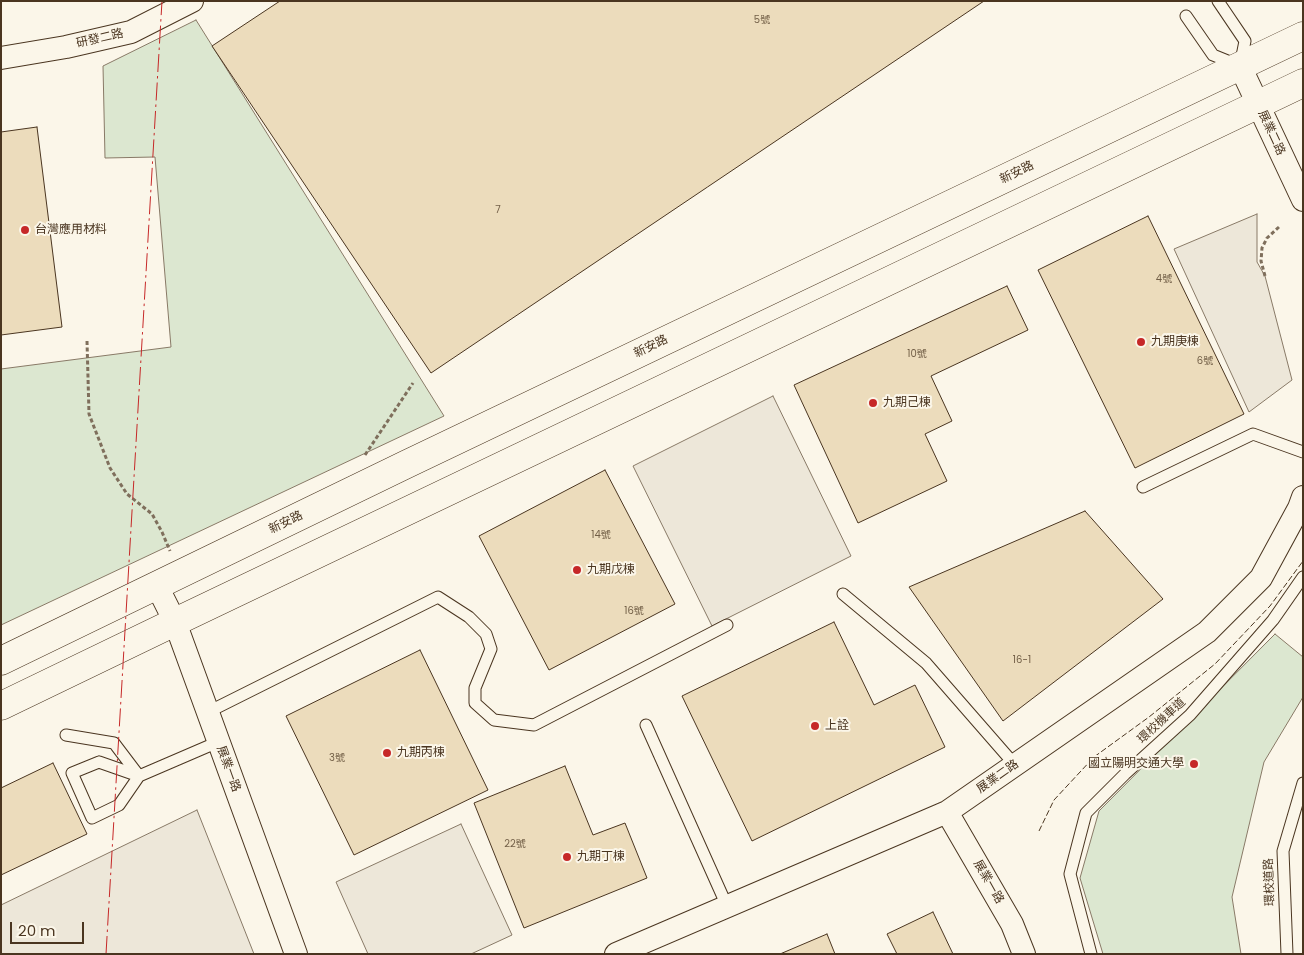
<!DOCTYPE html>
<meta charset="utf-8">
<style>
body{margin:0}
#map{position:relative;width:1304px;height:955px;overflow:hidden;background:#fbf6e9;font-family:Poppins,sans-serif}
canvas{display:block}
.frame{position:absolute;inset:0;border:2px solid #4a3520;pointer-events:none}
.scale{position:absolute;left:10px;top:922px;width:74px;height:22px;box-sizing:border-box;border:2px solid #4a3520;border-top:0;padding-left:6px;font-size:15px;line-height:18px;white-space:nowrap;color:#4a3520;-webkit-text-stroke:4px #fbf6e9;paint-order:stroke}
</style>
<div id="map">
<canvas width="1304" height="955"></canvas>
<div class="frame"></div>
<div class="scale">20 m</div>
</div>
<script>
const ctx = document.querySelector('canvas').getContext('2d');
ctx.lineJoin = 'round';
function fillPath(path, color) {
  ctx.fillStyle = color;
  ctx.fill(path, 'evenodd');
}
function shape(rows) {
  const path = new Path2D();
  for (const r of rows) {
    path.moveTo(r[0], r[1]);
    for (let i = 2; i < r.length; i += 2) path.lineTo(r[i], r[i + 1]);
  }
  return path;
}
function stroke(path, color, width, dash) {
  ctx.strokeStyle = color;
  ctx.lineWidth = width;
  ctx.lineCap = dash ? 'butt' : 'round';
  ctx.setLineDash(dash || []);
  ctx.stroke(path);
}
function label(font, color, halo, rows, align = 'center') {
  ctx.font = font + ' Poppins,"Noto Sans TC",sans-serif';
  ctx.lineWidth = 4;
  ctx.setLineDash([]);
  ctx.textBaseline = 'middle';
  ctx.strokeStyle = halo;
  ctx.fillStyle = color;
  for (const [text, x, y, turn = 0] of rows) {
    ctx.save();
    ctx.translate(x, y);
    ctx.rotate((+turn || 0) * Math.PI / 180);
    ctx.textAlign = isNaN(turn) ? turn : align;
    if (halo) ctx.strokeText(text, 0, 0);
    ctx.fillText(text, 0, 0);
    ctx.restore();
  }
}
const green = shape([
 [196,20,444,416,1,625,1,369,171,347,155,157,105,158,103,66,196,20],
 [1275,634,1303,657,1303,697,1264,762,1232,897,1241,954,1103,954,1080,878,1099,811,1275,634]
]);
const parking = shape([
 [1257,214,1257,262,1265,276,1292,380,1249,412,1174,249,1257,214],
 [773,396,851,556,712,626,633,466,773,396],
 [197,810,254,954,1,954,1,905,197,810],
 [461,824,512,935,471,954,368,954,336,882,461,824]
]);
const building = shape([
 [280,1,984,1,431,373,212,46,280,1],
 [37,127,62,327,1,335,1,132,37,127],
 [1148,216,1244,414,1135,468,1038,270,1148,216],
 [1007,286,1028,330,931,376,952,421,925,434,947,481,858,523,794,385,1007,286],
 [605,470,675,604,549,670,479,536,605,470],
 [1085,511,1163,599,1003,721,909,587,1085,511],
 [834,622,874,705,915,685,945,747,752,841,682,696,834,622],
 [420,650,488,790,354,855,286,716,420,650],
 [53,763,87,834,1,875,1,788,53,763],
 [565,766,593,835,625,823,647,878,524,928,474,803,565,766],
 [933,912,953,954,897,954,887,934,933,912],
 [827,934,835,954,780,954,827,934]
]);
const path = shape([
 [1265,276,1261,261,1262,248,1267,238,1279,227],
 [87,341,89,414,110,468,127,494,152,514,162,532,170,551],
 [365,455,413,383]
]);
const service = shape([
 [1186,16,1213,55,1240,66,1245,41,1218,1],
 [1143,487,1253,434,1303,452],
 [843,594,926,663,1015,765],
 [208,712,438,597,469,617,486,634,491,649,475,688,475,703,494,720,534,725,727,625],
 [646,725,727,906],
 [66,735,114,743,139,776,218,742],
 [99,762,139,776,119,805,92,818,72,773,99,762],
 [1091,954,1070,874,1086,813,1125,774,1190,715,1273,620,1303,577],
 [1287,954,1283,851,1303,783]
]);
const minor = shape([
 [1,58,66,47,131,32,192,1],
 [1240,66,1303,200],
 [157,586,175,622,183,644,296,954],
 [947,812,1012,924,1024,954],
 [616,954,947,812,1207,632,1261,578,1299,508,1303,497]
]);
const tertiary = shape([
 [1,661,407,464,1303,36],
 [1,706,175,622,1303,83]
]);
const fence = shape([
 [1039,831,1054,800,1094,757,1149,717,1215,664,1270,606,1303,561]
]);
const power = shape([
 [106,954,162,1]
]);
const markers = [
 [25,230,5,"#c62828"],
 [1141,342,5,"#c62828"],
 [873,403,5,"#c62828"],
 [577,570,5,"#c62828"],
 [815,726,5,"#c62828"],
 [387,753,5,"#c62828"],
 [1194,764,5,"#c62828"],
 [567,857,5,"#c62828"]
];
const numberNames = [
 ["5號",762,20],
 ["7",498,210],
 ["4號",1164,279],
 ["10號",917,354],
 ["6號",1205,361],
 ["14號",601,535],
 ["16號",634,611],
 ["16-1",1022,660],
 ["3號",337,758],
 ["22號",515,844]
];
const streetNames = [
 ["研發二路",100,39,-13],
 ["展業二路",1271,133,65],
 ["新安路",1017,173,-26],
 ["新安路",651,347,-26],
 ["新安路",286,523,-26],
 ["環校機車道",1162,721,-43],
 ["展業一路",228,769,70],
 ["展業二路",998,777,-35],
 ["展業一路",988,882,60],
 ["環校道路",1270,882,-92]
];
const poiNames = [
 ["台灣應用材料",35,230],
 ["九期庚棟",1151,342],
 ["九期己棟",883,403],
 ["九期戊棟",587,570],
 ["上詮",825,726],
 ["九期丙棟",397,753],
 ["國立陽明交通大學",1184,764,"right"],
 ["九期丁棟",577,857]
];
fillPath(green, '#dce7d0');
stroke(green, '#887966', 1);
fillPath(parking, '#ede7d9');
stroke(parking, '#887966', 1);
fillPath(building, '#ecdcbc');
stroke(building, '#4a3520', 1);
stroke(service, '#4a3520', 13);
stroke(minor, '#4a3520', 24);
stroke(tertiary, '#4a3520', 29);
stroke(path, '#7f6f5c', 3, [4, 2.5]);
stroke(service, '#fbf6e9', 11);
stroke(minor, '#fbf6e9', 22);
stroke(tertiary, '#fbf6e9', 28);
stroke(fence, '#4a3520', 1, [6, 2.5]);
stroke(power, '#c62828', 1, [18, 4, 2.5, 4]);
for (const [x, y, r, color] of markers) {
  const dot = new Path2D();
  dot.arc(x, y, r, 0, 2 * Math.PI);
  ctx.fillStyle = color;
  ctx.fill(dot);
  stroke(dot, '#fbf6e9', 2);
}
label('10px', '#725f47', null, numberNames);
label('12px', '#4a3520', '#fbf6e9', streetNames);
label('12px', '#4a3520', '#fbf6e9', poiNames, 'left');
</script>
